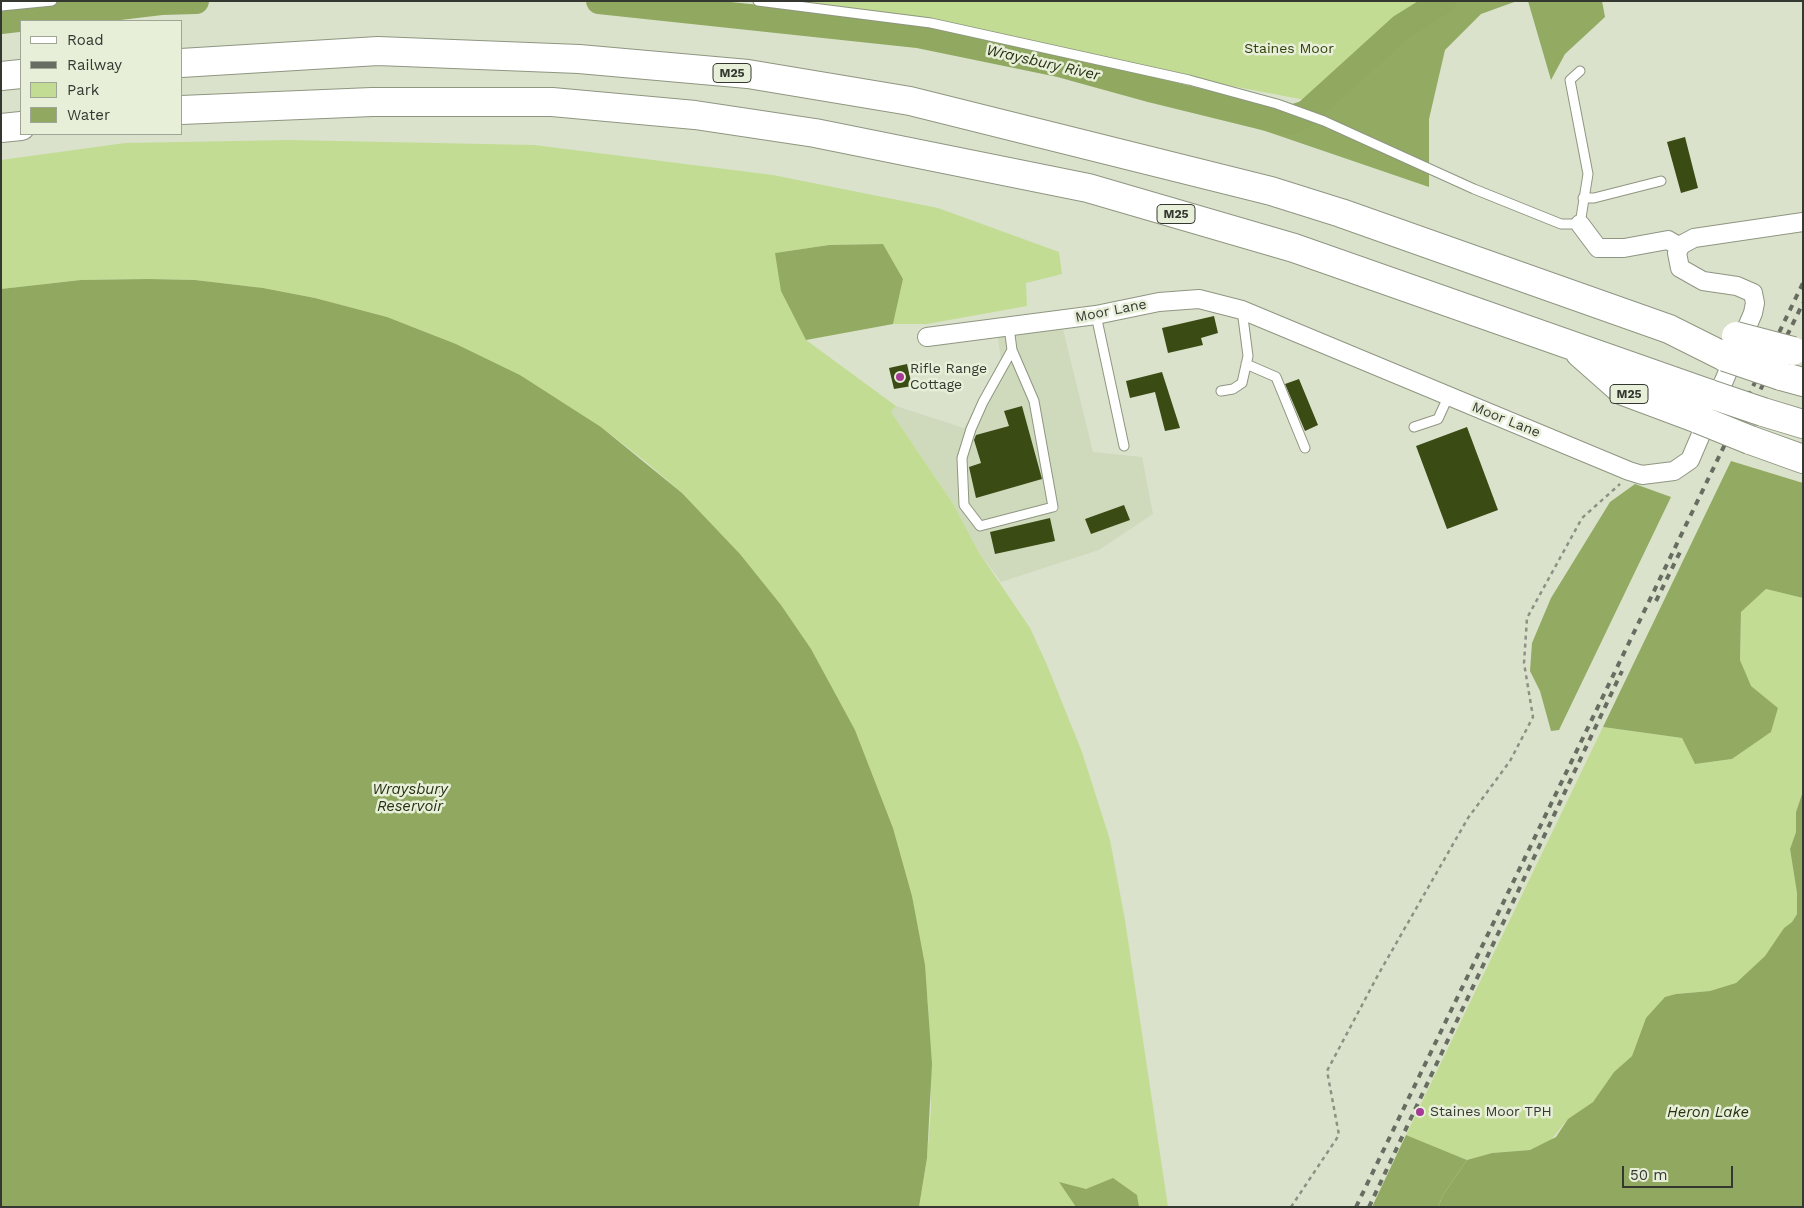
<!DOCTYPE html>
<style>
body{margin:0}
#map{position:relative;width:1804px;height:1208px;overflow:hidden;background:#dae2cc;font-family:"Work Sans",sans-serif}
canvas{display:block}
.frame{position:absolute;inset:0;border:2px solid #353830;pointer-events:none}
.legend{position:absolute;left:20px;top:20px;width:162px;height:115px;box-sizing:border-box;background:#e7efd9;border:1px solid #a0a695;margin:0;padding:6px 9px;list-style:none;font-size:15px;color:#353830}
.legend li{display:flex;align-items:center;gap:10px;height:25px}
.legend b{width:25px;border:1px solid #a0a695}
.scale{position:absolute;left:1622px;top:1166px;width:111px;height:22px;box-sizing:border-box;border:2px solid #353830;border-top:0;padding-left:6px;font-size:15px;line-height:18px;white-space:nowrap;color:#353830;-webkit-text-stroke:4px #e7efd9;paint-order:stroke}
</style>
<div id="map">
<canvas width="1804" height="1208"></canvas>
<div class="frame"></div>
<ul class="legend">
<li><b style="height:6px;background:#fff"></b>Road</li>
<li><b style="height:6px;background:#686d61"></b>Railway</li>
<li><b style="height:14px;background:#c3dc93"></b>Park</li>
<li><b style="height:14px;background:#90a85f"></b>Water</li>
</ul>
<div class="scale">50 m</div>
</div>
<script>
const ctx = document.querySelector('canvas').getContext('2d');
ctx.lineJoin = 'round';
function fillPath(path, color) {
  ctx.fillStyle = color;
  ctx.fill(path, 'evenodd');
}
function shape(rows) {
  const path = new Path2D();
  for (const r of rows) {
    path.moveTo(r[0], r[1]);
    for (let i = 2; i < r.length; i += 2) path.lineTo(r[i], r[i + 1]);
  }
  return path;
}
function stroke(path, color, width, dash) {
  ctx.strokeStyle = color;
  ctx.lineWidth = width;
  ctx.lineCap = dash ? 'butt' : 'round';
  ctx.setLineDash(dash || []);
  ctx.stroke(path);
}
function label(font, color, halo, rows, align = 'center') {
  ctx.font = font + ' "Work Sans",sans-serif';
  ctx.lineWidth = 5;
  ctx.setLineDash([]);
  ctx.textBaseline = 'middle';
  ctx.strokeStyle = halo;
  ctx.fillStyle = color;
  for (const [text, x, y, turn = 0] of rows) {
    ctx.save();
    ctx.translate(x, y);
    ctx.rotate((+turn || 0) * Math.PI / 180);
    ctx.textAlign = isNaN(turn) ? turn : align;
    if (halo) ctx.strokeText(text, 0, 0);
    ctx.fillText(text, 0, 0);
    ctx.restore();
  }
}
const built = shape([
 [1063,329,1093,452,1142,457,1153,514,1099,550,1001,582,978,551,954,505,891,412,896,406,964,428,1001,359,997,333]
]);
const green = shape([
 [761,1,1425,1,1394,20,1305,100,1190,78,913,16],
 [289,140,534,145,773,175,938,208,1059,252,1062,274,1026,283,1027,306,927,324,893,324,903,279,883,244,829,245,775,253,806,340,896,406,891,412,954,505,978,551,1030,628,1047,665,1082,752,1110,840,1125,920,1168,1207,919,1207,927,1158,931,1109,928,1001,912,896,893,828,855,730,810,649,781,605,740,554,682,493,646,462,601,427,520,375,456,344,387,317,315,298,263,288,195,280,148,279,81,280,1,289,1,160,125,143],
 [1766,589,1803,598,1803,791,1796,812,1796,832,1790,849,1797,893,1797,914,1792,922,1784,928,1765,956,1736,983,1710,991,1676,994,1646,1018,1632,1056,1614,1072,1593,1102,1568,1119,1551,1140,1530,1150,1492,1153,1467,1160,1406,1135,1603,727,1682,738,1695,764,1732,759,1771,732,1778,708,1750,686,1740,660,1741,612]
]);
const forest = shape([
 [1425,1,1517,1,1481,14,1445,50,1429,119,1429,187,1236,121,1305,100,1394,20],
 [1528,1,1602,1,1605,17,1565,54,1551,80],
 [883,244,903,279,893,324,806,340,781,291,775,253,829,245],
 [1731,461,1803,483,1803,598,1766,589,1741,612,1740,660,1751,686,1778,708,1771,732,1732,759,1695,764,1682,738,1603,727],
 [1635,484,1671,497,1559,730,1551,731,1540,691,1530,671,1532,643,1551,598,1610,502],
 [1406,1135,1467,1160,1443,1195,1438,1207,1372,1207],
 [1113,1178,1137,1195,1139,1207,1076,1207,1059,1182,1086,1189]
]);
const water = shape([
 [148,279,195,280,263,288,315,298,387,317,456,344,520,375,601,427,682,493,740,554,781,605,811,649,855,730,893,828,912,896,925,965,932,1064,927,1158,919,1207,1,1207,1,289,81,280],
 [1803,791,1803,1207,1438,1207,1443,1195,1467,1160,1492,1153,1530,1150,1556,1137,1568,1119,1593,1102,1614,1072,1632,1056,1646,1018,1665,997,1676,994,1710,991,1736,983,1765,956,1784,928,1792,922,1797,914,1797,893,1790,849,1796,832,1796,812]
]);
const river = shape([
 [599,1,918,35,1059,64,1153,90,1279,121,1292,121,1303,116,1401,27,1443,1],
 [1,21,161,2,196,1]
]);
const building = shape([
 [1685,137,1698,188,1681,193,1667,142],
 [1214,316,1218,333,1201,338,1203,345,1168,353,1162,328],
 [907,364,912,386,894,389,889,368],
 [1162,372,1180,428,1165,431,1155,392,1130,398,1126,381],
 [1299,379,1318,425,1305,431,1285,384],
 [1022,406,1042,479,976,498,969,467,981,463,974,440,976,435,1009,426,1004,411],
 [1467,427,1498,510,1447,529,1416,446],
 [1124,505,1130,520,1091,534,1085,519],
 [1050,518,1055,541,995,554,990,532]
]);
const path = shape([
 [1291,1207,1339,1135,1327,1071,1378,975,1468,818,1510,761,1533,717,1524,663,1527,618,1582,518,1620,484]
]);
const service = shape([
 [758,1,931,23,1189,80,1277,104,1324,121,1474,189,1561,224,1580,224,1588,174,1570,80,1580,71],
 [1,6,52,1],
 [1583,198,1594,198,1661,181],
 [1096,315,1124,446],
 [1009,327,1012,350,1034,401,1053,507,980,526,964,505,962,458,971,429,983,402,1012,350],
 [1246,364,1276,377,1305,448],
 [1221,391,1233,389,1242,383,1248,356,1242,310],
 [1414,427,1438,419,1448,397]
]);
const minor = shape([
 [1580,224,1598,248,1624,248,1668,240,1680,247],
 [927,337,1096,315,1159,302,1199,299,1242,310,1629,471,1642,475,1674,471,1690,460,1753,313,1755,303,1753,293,1737,286,1703,281,1680,268,1677,253,1681,245,1694,238,1803,222]
]);
const motorway = shape([
 [181,63,378,51,579,59,748,74,910,101,1271,191,1341,213,1669,329,1725,357],
 [1,76,21,74],
 [181,110,372,102,552,102,695,115,815,133,1088,188,1294,248,1710,394],
 [1,128,21,126],
 [1580,353,1623,391,1698,419],
 [1781,376,1803,382],
 [1763,412,1803,424],
 [1750,440,1803,459]
]);
const rail = shape([
 [1750,411,1803,303],
 [1656,601,1681,550],
 [1356,1207,1803,283],
 [1369,1207,1622,671]
]);
const motorwayBridge = shape([
 [1736,336,1793,351],
 [1725,357,1781,376],
 [1710,394,1763,412],
 [1698,419,1750,440]
]);
const markers = [
 [900,377,5,"#a63896"],
 [1420,1112,5,"#a63896"]
];
const shields = [
 [732,73,38],
 [1176,214,38],
 [1629,394,38]
];
const shieldNames = [
 ["M25",732,73],
 ["M25",1176,214],
 ["M25",1629,394]
];
const parkNames = [
 ["Staines Moor",1289,49]
];
const streetNames = [
 ["Moor Lane",1111,311,-11],
 ["Moor Lane",1506,420,22]
];
const poiNames = [
 ["Rifle Range",910,369],
 ["Cottage",910,385],
 ["Staines Moor TPH",1430,1112]
];
const waterNames = [
 ["Wraysbury River",1043,63,13],
 ["Wraysbury",410,790],
 ["Reservoir",410,807],
 ["Heron Lake",1708,1113]
];
fillPath(built, '#cfdabd');
fillPath(green, '#c3dc93');
fillPath(forest, '#92aa62');
fillPath(water, '#90a85f');
stroke(river, '#90a85f', 26);
fillPath(building, '#3b4b14');
stroke(service, '#8e9681', 11);
stroke(minor, '#8e9681', 20);
stroke(motorway, '#8e9681', 30);
stroke(path, '#8c9283', 2.5, [4, 4]);
stroke(service, '#fff', 9);
stroke(minor, '#fff', 18);
stroke(motorway, '#fff', 28);
stroke(rail, '#686d61', 4, [6, 6]);
stroke(motorwayBridge, '#8e9681', 30, []);
stroke(motorwayBridge, '#fff', 28);
for (const [x, y, r, color] of markers) {
  const dot = new Path2D();
  dot.arc(x, y, r, 0, 2 * Math.PI);
  ctx.fillStyle = color;
  ctx.fill(dot);
  stroke(dot, '#e7efd9', 2);
}
for (const [x, y, w] of shields) {
  const box = new Path2D();
  box.roundRect(x - w / 2, y - 9.5, w, 19, 4);
  ctx.fillStyle = '#e7efd9';
  ctx.fill(box);
  stroke(box, '#353830', 1);
}
label('bold 12px', '#353830', null, shieldNames);
label('14px', '#33420b', '#e7efd9', parkNames);
label('14px', '#353830', '#e7efd9', streetNames);
label('14px', '#353830', '#e7efd9', poiNames, 'left');
label('italic 15px', '#273111', '#e7efd9', waterNames);
</script>
